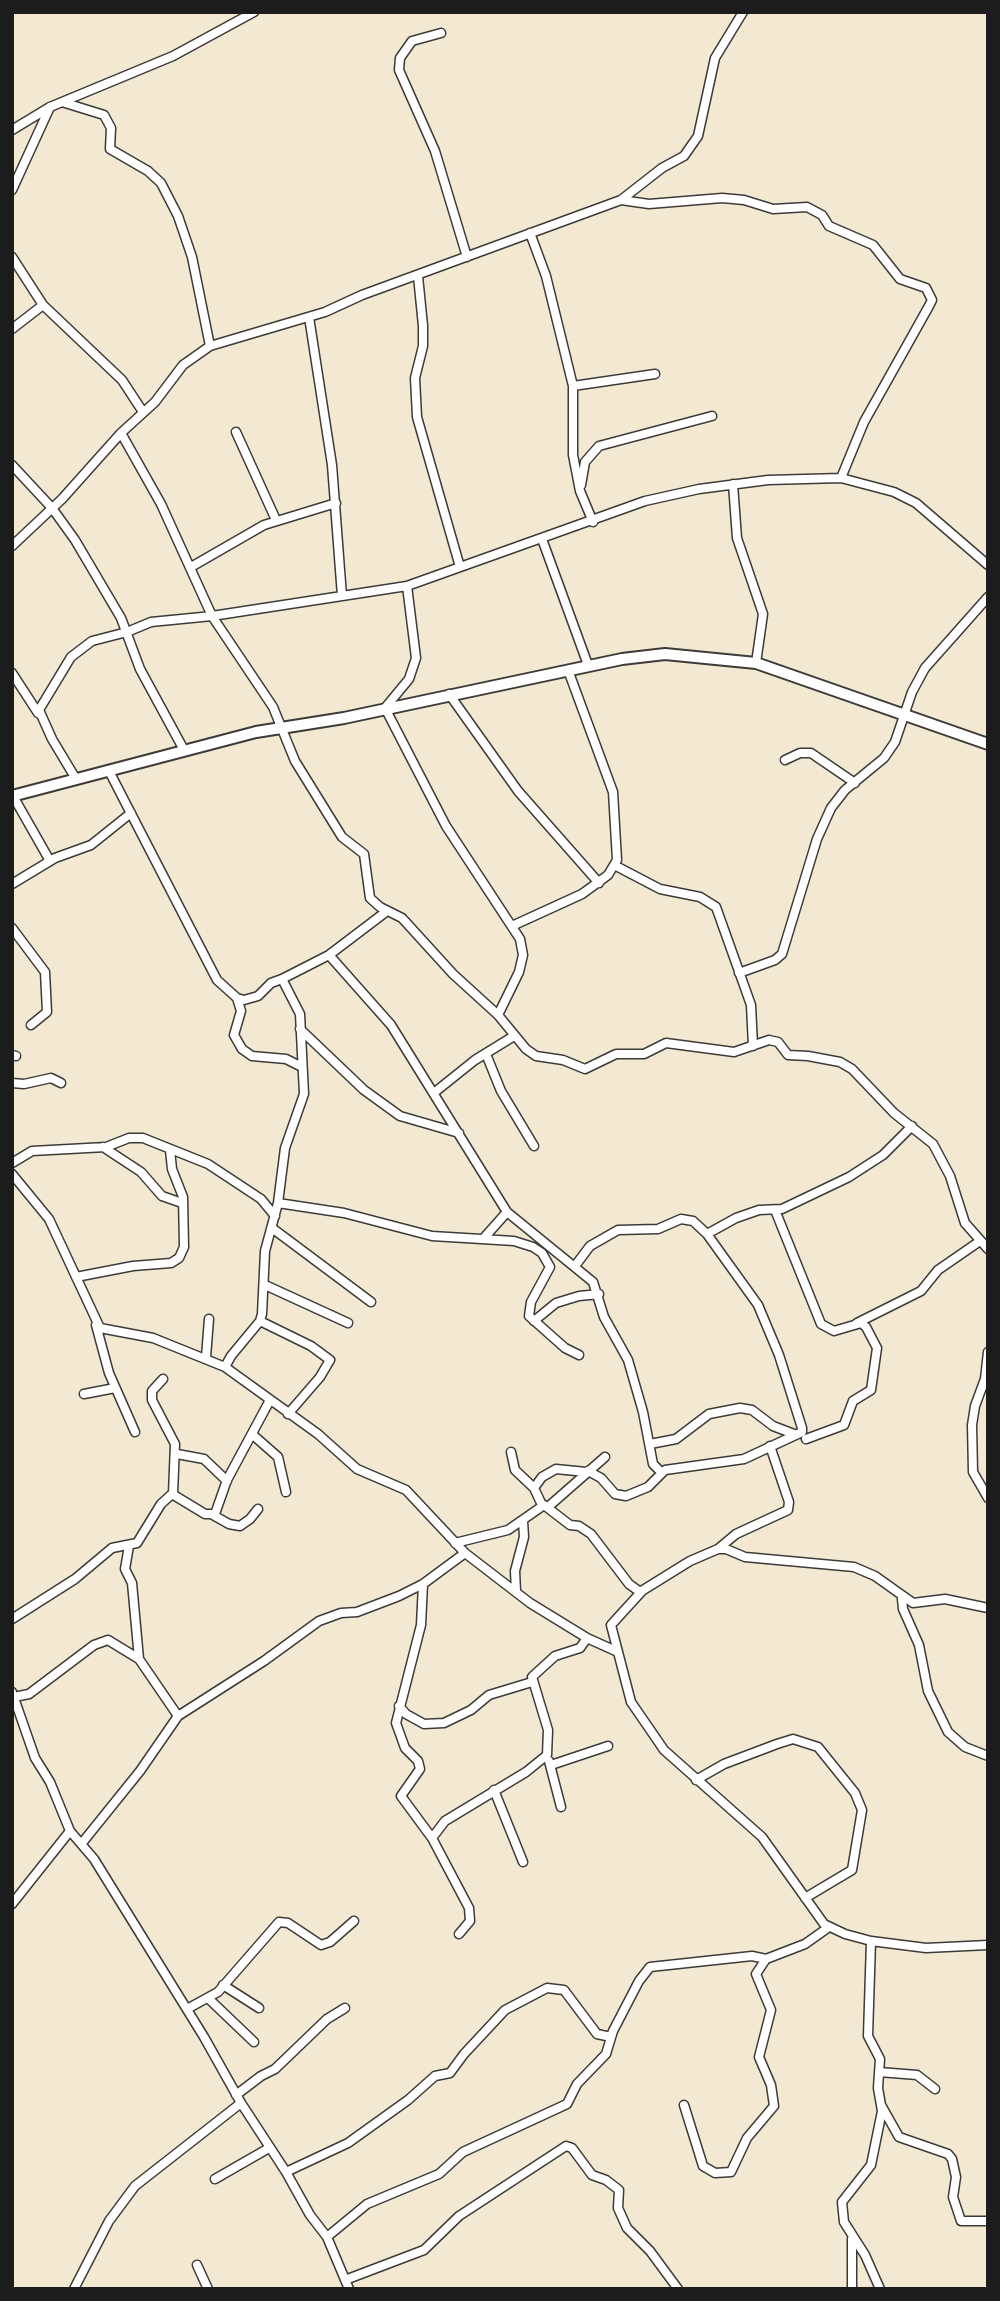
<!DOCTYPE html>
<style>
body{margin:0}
#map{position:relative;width:1000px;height:2301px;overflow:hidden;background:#f3e8d1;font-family:Itim,sans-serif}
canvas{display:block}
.frame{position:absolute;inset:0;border:14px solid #1c1c1c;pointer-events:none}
</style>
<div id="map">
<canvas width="1000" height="2301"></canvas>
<div class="frame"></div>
</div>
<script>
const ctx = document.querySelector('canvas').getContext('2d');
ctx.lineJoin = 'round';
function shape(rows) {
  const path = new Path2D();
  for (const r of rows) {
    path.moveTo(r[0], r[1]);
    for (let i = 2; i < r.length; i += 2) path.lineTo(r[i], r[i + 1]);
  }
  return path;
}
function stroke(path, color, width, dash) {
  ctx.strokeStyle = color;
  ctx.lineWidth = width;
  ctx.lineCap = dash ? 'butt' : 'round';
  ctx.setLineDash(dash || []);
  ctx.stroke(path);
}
const street = shape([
 [441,33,412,41,400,58,399,70,435,151,467,257],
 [62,102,104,115,111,128,110,149,148,171,161,183,178,216,192,257,210,346],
 [12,130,50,107,173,56,254,12],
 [12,190,50,107],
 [621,200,649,204,722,198,744,200,773,209,807,207,822,215,829,226,873,245,900,279,926,288,932,300,929,306,864,422,841,478],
 [530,233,546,276,573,386,573,455,580,491,593,522],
 [12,257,43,305,122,380,143,412],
 [418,276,423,326,423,346,415,378,417,417,460,567],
 [309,317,332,465,342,596],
 [12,329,43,305],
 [573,386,655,374],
 [236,432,276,520],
 [121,433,161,504,212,616,273,707,295,761,342,837,364,854,370,898,380,907,402,918,453,974,498,1015,526,1049,536,1056,563,1060,585,1069,616,1054,644,1054,666,1043,734,1052,769,1040,778,1042,788,1055,808,1056,840,1062,852,1069,894,1113,933,1144,950,1176,965,1223,988,1249],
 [12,465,52,508,75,540,121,618,140,669,184,750],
 [733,484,737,538,763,614,756,663],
 [581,485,585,462,599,446,712,416],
 [542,539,588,665],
 [12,546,62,499,121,433,155,402,183,365,210,346,325,312,362,295,621,200,662,168,684,156,698,136,715,58,743,12],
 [191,567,264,525,336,503],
 [407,586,416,658,409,679,385,708,446,826,520,939,523,955,519,972,498,1015],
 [12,673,38,713],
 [449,694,518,791,599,883],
 [785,760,800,753,811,753,855,783],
 [109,771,217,980,237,998,244,1000,258,996,271,983,282,979,300,1014,304,1094,285,1148,278,1203,265,1251,262,1314,260,1321,231,1356,225,1367],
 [76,779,52,739,39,710,71,657,92,641,127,632,151,622,212,616,407,586,645,501,699,489,768,480,841,478,894,492,916,503,988,565],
 [13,796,50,861],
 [616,866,660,889,700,897,716,907,751,1005,753,1046],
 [12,884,55,858,91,845,131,813],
 [512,926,582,894,608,875,617,860,613,792,568,670],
 [12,928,45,972,47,1012,31,1025],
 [329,955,391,1025,507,1212,593,1282,604,1317,628,1360,643,1412,653,1464,660,1471],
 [739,973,775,960,782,954,817,839,831,808,845,790,884,758,895,742,912,692,925,668,988,597],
 [282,979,329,955,387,911],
 [237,998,241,1011,234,1035,242,1049,252,1056,286,1059,302,1067],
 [300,1029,364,1090,400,1116,459,1133],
 [486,1054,501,1091,534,1146],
 [12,1055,16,1056],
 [12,1083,24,1084,51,1078,61,1083],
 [435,1092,475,1060,514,1036],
 [103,1147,141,1172,162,1196,182,1203],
 [12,1163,32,1151,106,1147,129,1138,143,1138,208,1164,261,1199,275,1216],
 [12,1174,49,1219,100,1328,153,1338,225,1367,318,1434,357,1469,406,1490,465,1553,530,1603,587,1638,618,1652,631,1702,664,1750,762,1837,824,1924,845,1934,871,1941,926,1948,988,1945],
 [278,1203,344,1213,432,1236,514,1241,533,1247,542,1253,550,1267,531,1302,529,1316,565,1348,579,1355],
 [775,1210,821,1324,834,1331,861,1323,866,1327,877,1348,871,1390,853,1401,844,1425,806,1439],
 [272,1228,371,1302],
 [707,1234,736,1218,759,1210,782,1209,849,1177,883,1155,912,1126],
 [483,1239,507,1212],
 [575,1266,590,1246,618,1230,658,1229,681,1219,693,1221,707,1234,758,1305,779,1355,802,1428,802,1432,744,1459,665,1470,648,1487,626,1496,615,1494,601,1478,588,1471],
 [76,1277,133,1266,171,1263,179,1258,184,1247,183,1197,172,1169,170,1150],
 [265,1285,348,1323],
 [260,1321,311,1346,330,1360,320,1377,288,1414],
 [534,1321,556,1303,579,1296,599,1294],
 [857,1323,921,1291,938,1270,980,1241],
 [96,1325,109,1373,135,1432],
 [988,1352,985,1379,975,1406,972,1425,973,1472,988,1498],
 [206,1357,209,1319],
 [163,1379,152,1391,152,1400,175,1444,173,1494],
 [84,1394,115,1388],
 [253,1435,278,1457,286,1492],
 [650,1444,676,1439,709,1414,740,1408,752,1410,773,1426,794,1434],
 [511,1452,515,1470,534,1488,542,1505],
 [177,1454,204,1459,227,1481],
 [534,1488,542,1477,556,1469,586,1472],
 [548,1507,605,1457],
 [213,1515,229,1524,240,1526,250,1519,258,1509],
 [455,1543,508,1530,544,1505,570,1525,579,1526,591,1534,629,1584,640,1592,690,1561,718,1549,726,1549,745,1557,854,1567,875,1576,913,1603,945,1599,988,1608],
 [129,1546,125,1569,132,1583,139,1659],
 [718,1549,736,1534,788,1510,789,1502,770,1446],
 [423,1584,421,1625,396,1723,405,1748,418,1761,420,1769,401,1796,432,1838,469,1908,470,1921,459,1934],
 [516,1591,515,1571,524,1537,523,1521],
 [902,1599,903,1609,919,1645,928,1691,948,1732,965,1747,988,1756],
 [12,1619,75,1579,112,1548,137,1543,161,1504,172,1494,205,1514,215,1514,227,1480,270,1400],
 [618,1652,611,1625,642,1591],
 [12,1692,35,1758,50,1782,70,1831,94,1859,204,2037,241,2103,286,2172,310,2215,327,2237,349,2289],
 [14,1697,29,1694,94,1645,108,1640,139,1659,178,1716],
 [399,1706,406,1714,424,1724,444,1723,471,1710,489,1695,532,1682],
 [549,1761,561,1807],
 [551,1765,608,1746],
 [696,1780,724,1764,777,1744,793,1739,818,1747,855,1793,862,1810,852,1870,805,1898],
 [494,1790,523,1862],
 [432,1838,445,1821,526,1772,547,1755,548,1730,532,1677,555,1656,580,1648,587,1638],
 [82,1843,140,1771,178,1716,264,1661,319,1621,341,1613,357,1612,399,1596,423,1584,465,1553],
 [12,1904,70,1831],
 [871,1941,868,2036,880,2059,878,2088,882,2111,871,2165,842,2202,844,2222,865,2255,880,2289],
 [223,1985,259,2008],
 [209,1999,254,2042],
 [187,2009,218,1992,279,1922,288,1923,321,1945,330,1942,354,1921],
 [879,2072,917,2075,935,2089],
 [236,2095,261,2076,275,2069,327,2019,345,2008],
 [684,2105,703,2166,715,2173,731,2172,747,2138,774,2106,771,2085,759,2057,771,2010,756,1974,766,1959,805,1944,829,1927],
 [881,2105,899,2137,948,2154,952,2159,956,2177,953,2197,961,2221,988,2221],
 [286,2172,348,2143,408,2100,435,2076,450,2073,464,2054,505,2010,547,1988,564,1990,597,2034,611,2037],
 [215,2179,269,2148],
 [327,2237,367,2204,439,2174,463,2152,567,2104,577,2084,606,2054,613,2031,639,1981,650,1967,752,1956,766,1959],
 [852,2239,852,2289],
 [197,2265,208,2289],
 [345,2280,424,2250,459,2216,566,2146,572,2148,592,2175,606,2180,619,2190,618,2208,627,2228,650,2251,678,2289],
 [74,2289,109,2221,135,2186,241,2103]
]);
const secondary = shape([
 [12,796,256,732,344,718,622,659,665,654,756,663,988,744]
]);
stroke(street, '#3c3b37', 11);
stroke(secondary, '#3c3b37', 14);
stroke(street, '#fff', 8);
stroke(secondary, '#fff', 10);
</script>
